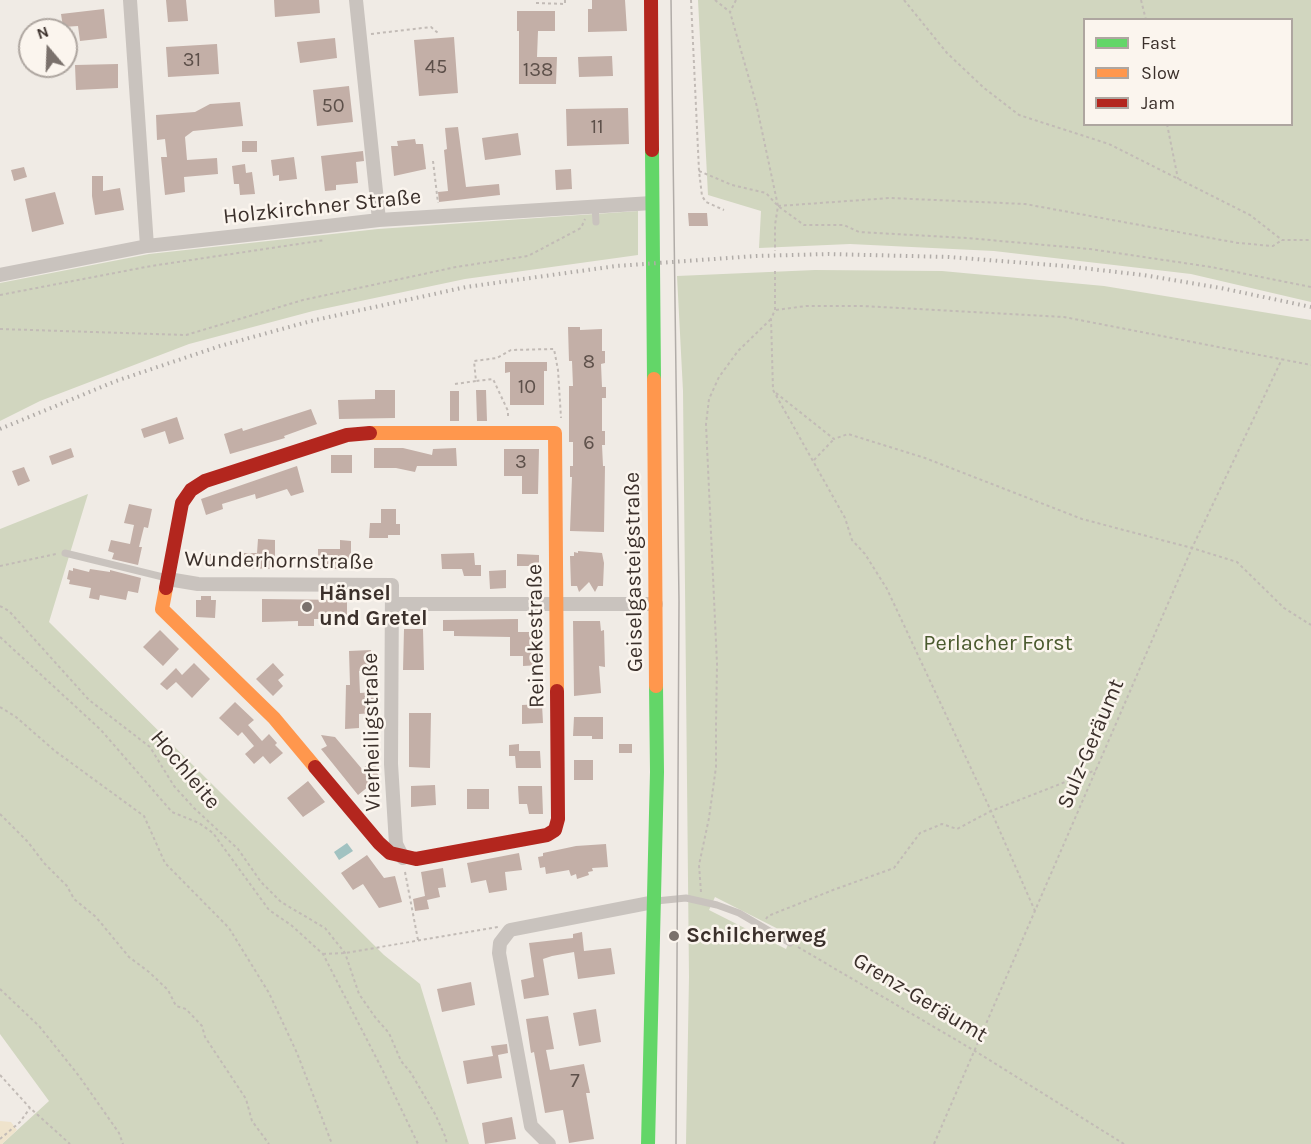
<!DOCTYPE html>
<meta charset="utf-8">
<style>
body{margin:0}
#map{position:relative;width:1311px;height:1144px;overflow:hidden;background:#f0ebe5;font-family:Karla,sans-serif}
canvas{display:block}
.legend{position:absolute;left:1083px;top:18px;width:210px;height:108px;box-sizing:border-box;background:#fbf5ee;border:2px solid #aea6a0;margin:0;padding:8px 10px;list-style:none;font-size:18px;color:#3b302b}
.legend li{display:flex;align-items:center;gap:12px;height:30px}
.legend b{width:30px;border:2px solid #aea6a0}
.north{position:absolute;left:18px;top:18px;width:60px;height:60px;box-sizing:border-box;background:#fbf5ee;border:2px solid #aea6a0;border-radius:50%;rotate:341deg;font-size:16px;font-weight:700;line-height:24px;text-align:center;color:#3b302b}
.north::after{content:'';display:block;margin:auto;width:21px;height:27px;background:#7a716c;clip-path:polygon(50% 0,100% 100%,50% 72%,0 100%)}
</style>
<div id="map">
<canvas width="1311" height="1144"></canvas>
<ul class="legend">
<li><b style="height:8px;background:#63d668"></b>Fast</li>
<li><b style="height:8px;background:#ff974d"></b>Slow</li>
<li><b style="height:8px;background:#b3261e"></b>Jam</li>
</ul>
<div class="north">N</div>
</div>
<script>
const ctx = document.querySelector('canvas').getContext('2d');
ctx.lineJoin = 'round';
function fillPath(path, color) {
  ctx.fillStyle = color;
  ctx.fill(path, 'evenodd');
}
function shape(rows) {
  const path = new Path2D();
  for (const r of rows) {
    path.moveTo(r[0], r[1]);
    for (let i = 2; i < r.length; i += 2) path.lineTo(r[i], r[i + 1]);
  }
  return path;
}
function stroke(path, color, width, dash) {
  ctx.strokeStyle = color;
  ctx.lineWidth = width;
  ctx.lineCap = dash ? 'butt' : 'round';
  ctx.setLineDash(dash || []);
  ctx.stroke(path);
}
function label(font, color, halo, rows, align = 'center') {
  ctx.font = font + ' Karla,sans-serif';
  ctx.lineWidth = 5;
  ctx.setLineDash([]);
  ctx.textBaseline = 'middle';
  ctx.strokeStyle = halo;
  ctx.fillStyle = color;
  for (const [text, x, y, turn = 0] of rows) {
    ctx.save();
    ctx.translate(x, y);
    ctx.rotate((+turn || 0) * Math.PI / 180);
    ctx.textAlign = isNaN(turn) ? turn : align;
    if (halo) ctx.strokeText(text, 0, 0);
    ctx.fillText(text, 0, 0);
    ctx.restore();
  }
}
const green = shape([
 [698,0,1311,0,1311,302,1191,274,994,251,850,244,759,248,761,211,708,195],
 [1084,20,1292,20,1292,124,1084,124],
 [638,211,638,255,465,279,313,311,189,344,40,401,0,421,0,283,149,254,378,229],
 [815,270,942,271,1104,286,1311,320,1311,1144,686,1144,689,977,683,391,677,276],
 [715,897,792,936,786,949,709,910],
 [88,494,49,622,384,955,420,984,469,1144,2,1144,49,1101,0,1034,0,529]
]);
const sand = shape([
 [0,1121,11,1122,17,1130,2,1144,0,1144]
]);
const water = shape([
 [347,843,353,851,339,860,334,852]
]);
const building = shape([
 [166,0,186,0,188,21,168,22],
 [274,0,319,0,320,13,275,17],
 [592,0,625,0,627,31,588,32,588,9,592,9],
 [104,9,107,38,80,41,78,26,63,27,61,14],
 [517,11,555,11,555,31,538,31,537,57,557,57,556,84,519,84,519,31,517,31],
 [454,37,458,93,419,96,414,40],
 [335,38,337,58,300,63,297,42],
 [217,44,219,74,168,77,166,47],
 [612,56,613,76,579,77,578,57],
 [118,64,118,88,76,90,75,65],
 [349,86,353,122,317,126,313,90],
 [240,102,243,126,193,131,185,137,187,160,217,158,218,174,184,177,185,192,165,195,161,157,167,157,165,139,157,140,156,115,195,112,210,104],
 [628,108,629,144,567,146,566,109],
 [458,127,466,187,499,184,500,195,439,202,438,192,448,191,444,150,447,149,445,128],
 [518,133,521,155,485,160,482,138],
 [415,139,416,144,423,144,426,169,394,176,391,146,398,146,397,141],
 [242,141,257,141,257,152,242,152],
 [363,151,364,161,356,162,358,183,336,185,336,190,325,191,321,156],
 [294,157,297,179,279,181,279,175,273,176,271,160],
 [245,164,246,173,252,172,255,194,240,195,239,184,234,184,232,166],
 [24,167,27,177,14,181,11,170],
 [571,169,572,189,556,190,555,170],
 [92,176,103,176,103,191,120,188,124,210,95,215,92,196],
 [55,192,64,224,32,232,25,199],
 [688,213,707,213,708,226,689,226],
 [568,327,580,327,580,330,602,329,602,351,605,351,605,363,601,364,602,387,606,387,606,398,602,398,602,431,605,431,605,445,602,445,603,466,605,466,604,532,570,531,572,477,570,477,570,466,573,466,573,442,569,442,569,386,573,386,572,361,569,361],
 [505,362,547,362,547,371,544,371,544,405,510,405,510,372,505,373],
 [375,390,395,390,395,418,339,419,338,400,375,399],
 [476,390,486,390,487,421,477,421],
 [450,391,459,391,459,421,450,421],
 [311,409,317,424,284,436,285,438,230,454,224,434,242,428,243,431],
 [177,417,184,439,169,444,165,431,144,438,141,429],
 [71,448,74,457,52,465,49,456],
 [374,448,403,448,432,455,433,449,456,448,457,466,417,466,415,472,396,468,374,468],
 [504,449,539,449,538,494,522,494,522,476,504,476],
 [331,455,352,455,352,473,331,473],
 [297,466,304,492,291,496,287,489,256,499,255,494,222,504,223,509,206,515,201,499],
 [24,467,30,481,18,486,12,471],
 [129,504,152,509,148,528,144,527,139,547,142,547,138,565,112,559,114,553,108,551,111,540,130,544,134,525,124,523],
 [381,509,396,509,396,524,400,524,400,535,388,535,388,538,369,538,370,523,381,523],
 [258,539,275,540,275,569,244,568,244,553,257,553],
 [340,540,351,541,351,560,339,560,339,569,318,569,318,549,340,549],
 [578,551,602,553,604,563,603,586,598,586,595,592,589,582,579,592,577,586,571,586,570,556,574,556,574,552,578,553],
 [474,553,475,565,481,565,481,576,464,576,462,569,442,569,441,554],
 [205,554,222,554,222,567,205,567],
 [517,554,539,555,539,566,517,566],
 [73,568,89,572,90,569,110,572,110,570,141,578,138,593,128,591,126,600,100,595,99,600,89,598,91,588,69,584,70,580,67,579,69,570,73,571],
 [506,570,506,588,490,589,489,571],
 [201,596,211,596,211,600,216,600,215,618,196,617,196,600,201,600],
 [262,599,347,600,347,619,314,619,314,626,298,626,298,621,262,622],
 [518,619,518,632,539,632,540,665,523,666,523,656,510,656,510,637,454,636,454,631,443,631,443,620],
 [573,621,600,621,601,631,604,630,605,667,599,666,601,693,574,696],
 [404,629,423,629,424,670,403,670],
 [160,630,179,649,163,666,143,647],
 [371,650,372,668,362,668,362,671,359,671,360,693,375,692,375,713,359,714,359,728,345,729,346,685,350,685,349,651],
 [194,663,210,679,192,698,176,682,167,690,160,684,176,668,182,675],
 [273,663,284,675,278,680,283,686,273,696,256,679],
 [235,702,254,720,248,725,262,741,269,734,277,743,275,745,283,753,270,764,263,756,254,764,245,754,254,746,242,732,238,736,219,718],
 [542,704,543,723,522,724,522,705],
 [409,713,431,713,430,768,409,767],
 [574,717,603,717,603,739,592,739,592,736,573,736],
 [321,735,335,737,362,769,372,761,379,771,377,773,380,777,358,795,321,749,327,746],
 [519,744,519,751,540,751,541,768,516,768,515,756,509,756,509,745],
 [619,744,632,744,632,753,619,753],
 [574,760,593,760,593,780,574,780],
 [308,781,325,802,303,817,287,798],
 [435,785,436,805,411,807,411,786],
 [518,786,542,786,543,814,529,814,527,804,519,804],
 [467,789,489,789,489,809,467,809],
 [606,844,608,867,592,868,593,871,588,872,589,875,577,879,576,874,571,876,569,870,546,874,545,867,540,868,538,857,543,856,543,853,576,846],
 [519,853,522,870,505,872,507,890,489,893,486,880,471,883,467,863],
 [367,855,384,878,395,876,402,902,379,908,363,884,353,890,341,873],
 [443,868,446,887,438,888,440,897,427,900,429,909,415,911,413,899,425,896,421,872],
 [582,932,584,951,611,948,615,974,578,979,574,952,552,956,543,959,549,995,524,999,521,980,534,977,529,943,573,938,573,934],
 [471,982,475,1005,442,1012,437,989],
 [596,1009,601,1042,579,1046,573,1013],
 [548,1016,554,1049,546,1050,550,1070,584,1064,590,1093,586,1093,594,1139,569,1143,563,1110,545,1113,534,1052,531,1053,526,1019],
 [507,1044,508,1053,498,1055,502,1078,467,1084,463,1061,493,1056,491,1046],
 [512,1117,516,1139,485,1144,482,1123]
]);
const path = shape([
 [691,0,699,171,702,196,706,202,724,210],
 [715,0,730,12],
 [736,0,730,12,756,103,778,206,775,225,775,251],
 [904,0,947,53,984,88,1019,115,1109,144,1250,215,1282,240,1311,240],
 [1141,0,1146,20],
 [536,3,565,4,565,0],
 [371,34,431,27,438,33],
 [1167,124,1178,179],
 [433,161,438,203],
 [699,171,732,185,766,193,778,206,804,225,844,225,859,232,967,238,1090,249,1211,267,1311,287],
 [778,206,890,198,1025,204,1238,243,1273,246,1282,240],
 [775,271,775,310,771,319,773,390,845,518,852,540,865,554,887,589,991,811,1035,911],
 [0,295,151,266,325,240],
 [776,310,806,306,863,306,1064,317,1311,365],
 [0,329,186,335,303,300,456,267,528,256,581,228,585,219],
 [455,384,476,381],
 [776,393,834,439,848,434,925,458,1082,519,1192,548,1237,562,1284,608,1311,625],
 [508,416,508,411,493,379,476,381,474,361,497,358,511,350,554,349,558,370,561,418],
 [814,460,834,439],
 [0,566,56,554],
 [0,606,9,611,89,700,150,747,174,786,194,808,238,849,261,882,281,902,325,928,345,953,359,994,375,1017,389,1033,401,1061,411,1073,435,1114,445,1136,447,1144],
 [0,637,101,730,172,812,199,823,213,833,269,910,291,925,323,954,383,1071,418,1144],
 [0,707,16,717,55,751,144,816,165,863,229,928,269,993,297,1053,332,1144],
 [0,814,28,842,44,863,67,886,74,899,96,917,129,957,149,972,168,990,176,1006,186,1009,202,1026,205,1037,246,1099,252,1121,269,1144],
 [405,872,418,940],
 [701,892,699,865,709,818,716,767,716,724,717,664,706,424,709,399,719,377,738,351,771,319],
 [766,919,768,916,833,890,894,868,920,833,942,824,957,829,991,811,1096,770],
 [798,947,975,1051,1124,1144],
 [323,954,345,953,498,927],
 [0,989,39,1026,79,1076,119,1133,123,1144],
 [0,1075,30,1108,70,1144],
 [0,1139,20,1122,30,1108],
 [934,1144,1192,548,1282,359]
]);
const lane = shape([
 [595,206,596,222],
 [65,553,167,578],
 [656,901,686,898,717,905,739,913,790,943]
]);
const street = shape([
 [130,0,147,246],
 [356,0,379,220],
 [0,275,147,246,310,228,379,220,652,203],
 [168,579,198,584,392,585,391,764,396,844,403,858],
 [392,604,656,604],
 [549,1144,531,1126,499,953,500,943,510,930,654,902]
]);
const fast = shape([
 [652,150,654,379],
 [648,1144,657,772,656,686]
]);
const slow = shape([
 [654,379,656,686],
 [370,433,555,433,557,691],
 [166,588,162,609,274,718,315,767]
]);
const jam = shape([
 [651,0,652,150],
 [166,588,182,503,191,490,205,481,347,435,370,433],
 [315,767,379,843,390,853,416,859,547,835,555,830,558,819,557,691]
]);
const tram = shape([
 [671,0,679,601,676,1144]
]);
const rail = shape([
 [0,429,116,381,220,346,311,321,466,287,616,266,756,256,828,254,949,257,1065,266,1143,275,1221,288,1311,307]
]);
const markers = [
 [307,607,6,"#7a716c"],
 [674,936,6,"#7a716c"]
];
const numberNames = [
 ["31",192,60],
 ["45",436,67],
 ["138",538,70],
 ["50",333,106],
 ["11",597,127],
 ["8",589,362],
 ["10",527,387],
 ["6",589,443],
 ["3",521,462],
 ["7",575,1081]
];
const streetNames = [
 ["Holzkirchner Straße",322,207,-6],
 ["Wunderhornstraße",279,561,1],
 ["Geiselgasteigstraße",634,572,-91],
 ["Reinekestraße",536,636,-91],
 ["Vierheiligstraße",372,732,-91],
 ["Sulz-Geräumt",1091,744,-67],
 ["Hochleite",185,770,50],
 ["Grenz-Geräumt",920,998,31]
];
const poiNames = [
 ["Hänsel",319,594],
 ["und Gretel",319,619],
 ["Schilcherweg",686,936]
];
const parkNames = [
 ["Perlacher Forst",998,644]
];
fillPath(green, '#d1d6bf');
fillPath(sand, '#efe3cc');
fillPath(water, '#a1c2c1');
fillPath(building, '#c3afa7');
stroke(path, '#c2bbb6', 2, [3, 3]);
stroke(lane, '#c9c3be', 7);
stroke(street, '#c9c3be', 14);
stroke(fast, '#63d668', 14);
stroke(slow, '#ff974d', 14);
stroke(jam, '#b3261e', 14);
stroke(tram, '#b1aca8', 1.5);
stroke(rail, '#b1aca8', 4, [1.5, 4.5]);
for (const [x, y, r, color] of markers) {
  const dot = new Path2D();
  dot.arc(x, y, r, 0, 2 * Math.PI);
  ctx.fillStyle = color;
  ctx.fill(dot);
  stroke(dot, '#fbf5ee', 2);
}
label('20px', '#5d504a', null, numberNames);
label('22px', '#3b302b', '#fbf5ee', streetNames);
label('bold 22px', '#3b302b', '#fbf5ee', poiNames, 'left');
label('22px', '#4a5a2e', '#fbf5ee', parkNames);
</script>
